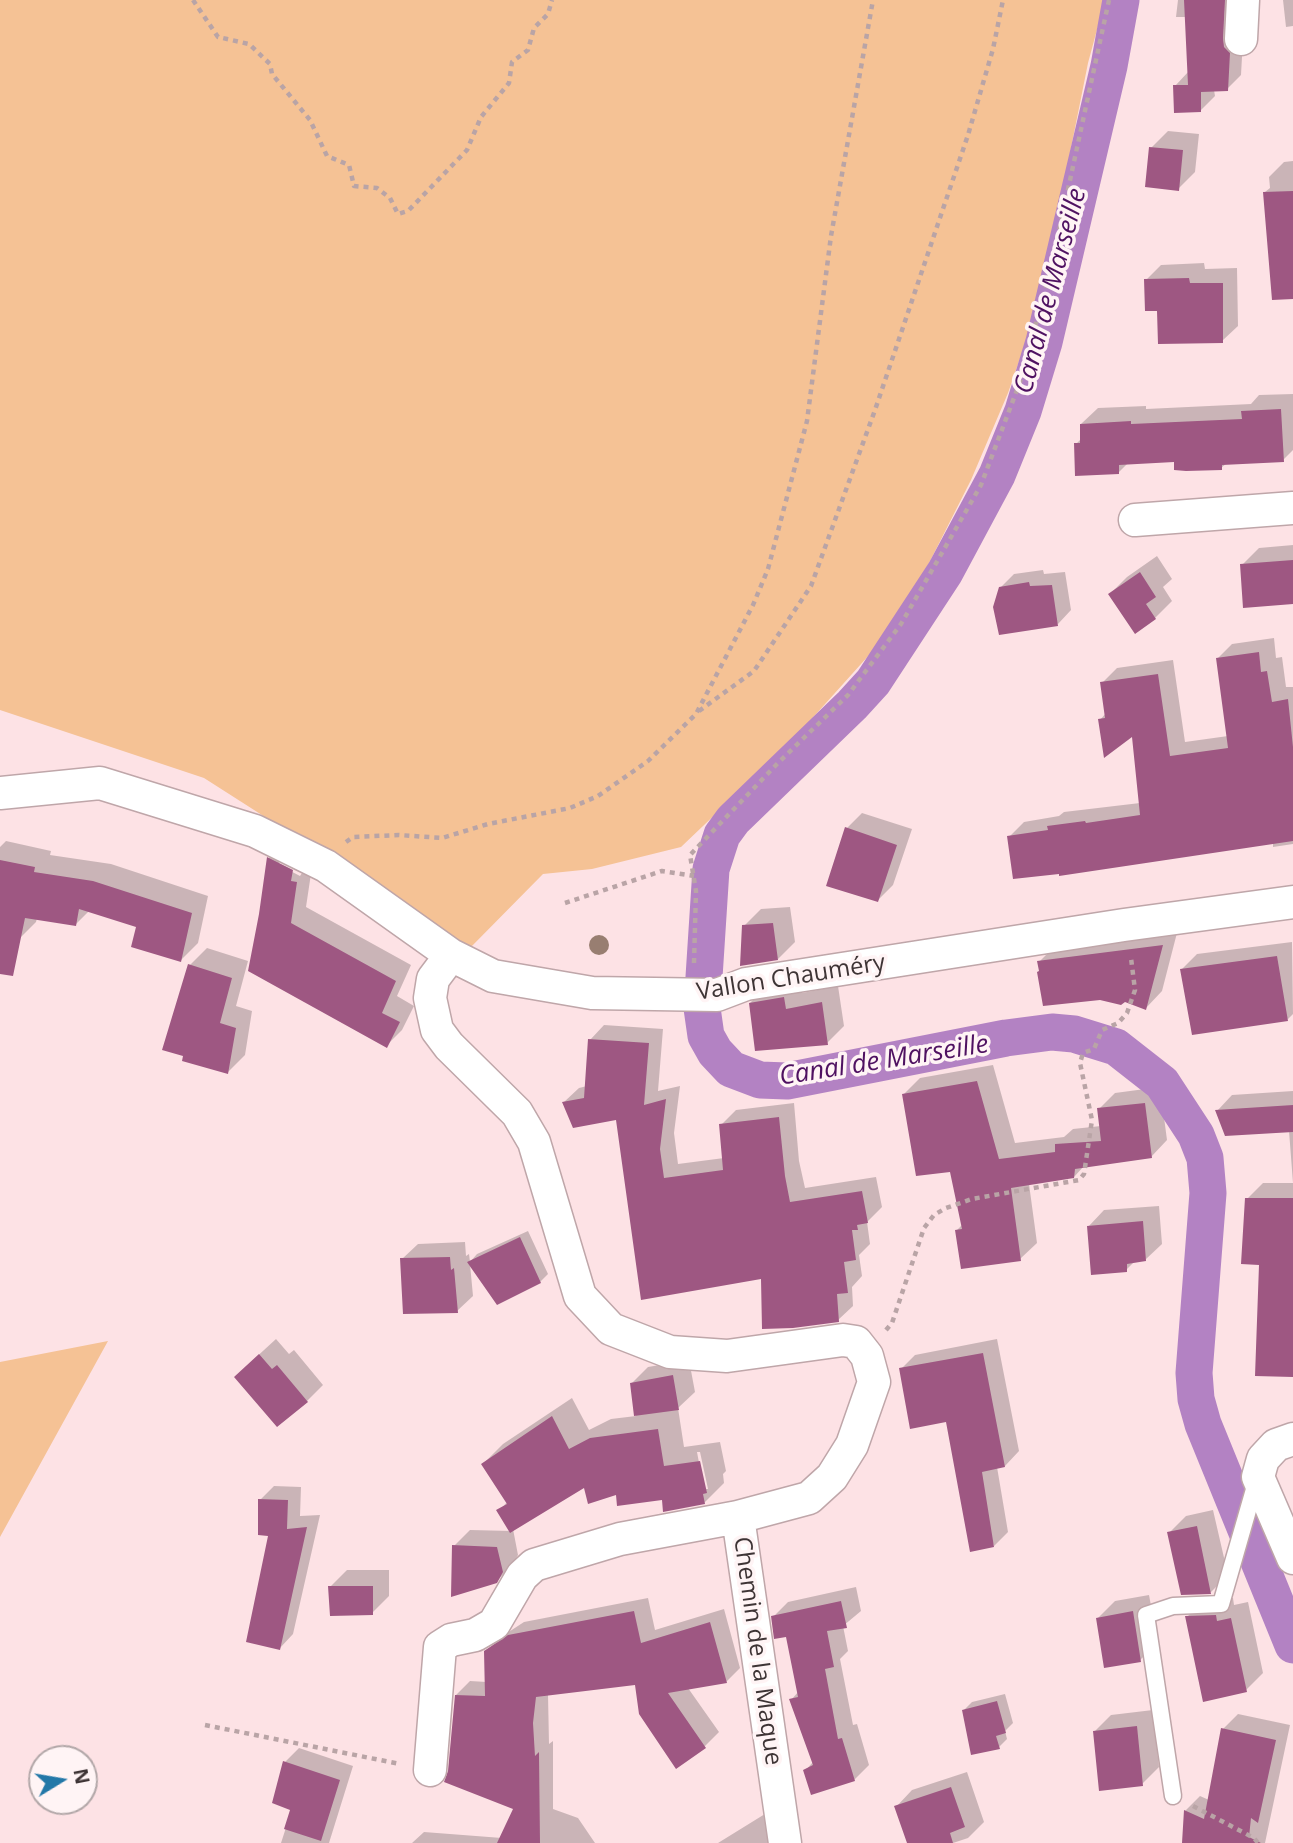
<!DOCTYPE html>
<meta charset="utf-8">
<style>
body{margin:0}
#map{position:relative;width:1293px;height:1843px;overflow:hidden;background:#fde2e5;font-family:"Open Sans",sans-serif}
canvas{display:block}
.north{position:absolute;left:28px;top:1745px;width:70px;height:70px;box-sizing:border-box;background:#fff4f5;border:2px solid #b2a7a8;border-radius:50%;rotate:79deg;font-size:19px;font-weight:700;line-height:28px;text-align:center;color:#3e3435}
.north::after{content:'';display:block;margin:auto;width:24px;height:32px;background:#2378a8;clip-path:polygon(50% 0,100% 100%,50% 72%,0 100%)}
</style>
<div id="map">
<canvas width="1293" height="1843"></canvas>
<div class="north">N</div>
</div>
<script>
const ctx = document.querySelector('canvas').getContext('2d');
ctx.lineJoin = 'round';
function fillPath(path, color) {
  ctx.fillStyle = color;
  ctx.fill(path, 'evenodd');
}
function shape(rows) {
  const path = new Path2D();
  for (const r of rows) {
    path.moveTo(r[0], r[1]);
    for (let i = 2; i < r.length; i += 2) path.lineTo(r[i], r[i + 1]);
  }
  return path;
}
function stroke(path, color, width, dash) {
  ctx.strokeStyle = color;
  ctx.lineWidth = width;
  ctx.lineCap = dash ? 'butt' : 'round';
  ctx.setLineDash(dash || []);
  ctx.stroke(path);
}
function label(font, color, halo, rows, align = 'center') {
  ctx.font = font + ' "Open Sans",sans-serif';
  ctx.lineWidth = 7;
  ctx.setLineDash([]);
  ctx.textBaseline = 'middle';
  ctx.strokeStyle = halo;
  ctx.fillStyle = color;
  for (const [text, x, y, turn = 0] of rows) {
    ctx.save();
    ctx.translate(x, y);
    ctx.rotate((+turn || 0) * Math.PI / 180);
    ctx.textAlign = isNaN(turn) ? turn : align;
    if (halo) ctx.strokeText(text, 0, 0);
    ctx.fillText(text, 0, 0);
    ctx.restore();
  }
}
const green = shape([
 [0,0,1105,0,1088,63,1055,228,1036,312,1008,393,971,480,924,573,870,654,790,743,681,847,592,869,543,874,470,948,204,778,0,710],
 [108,1341,0,1537,0,1362]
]);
const shadow = shape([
 [1178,0,1237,0,1243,39,1241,75,1227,89,1214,90,1215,96,1201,110,1175,86,1189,71,1186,17,1176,17],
 [1283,0,1293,0,1293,26,1286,27],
 [1168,131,1199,134,1195,172,1178,189,1151,148],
 [1293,161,1293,246,1265,192,1270,188,1269,177,1284,162],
 [1204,263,1205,269,1237,268,1238,326,1222,341,1159,309,1146,280,1161,265],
 [1293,394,1293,450,1283,460,1227,463,1221,468,1176,461,1128,463,1119,472,1076,444,1082,438,1081,424,1098,408,1146,406,1146,409,1251,404,1259,395],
 [1293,545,1293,602,1242,565,1259,548],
 [1157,556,1172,579,1163,587,1172,601,1155,618,1110,594,1127,577],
 [1043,570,1044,574,1065,572,1071,610,1058,624,1000,588,1014,574],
 [1274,638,1276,658,1282,657,1286,687,1293,687,1293,844,1273,847,1273,842,1009,837,1024,822,1059,816,1064,812,1140,803,1133,734,1100,720,1106,713,1102,683,1117,668,1173,660,1185,742,1228,736,1217,659,1232,644],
 [862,813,912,829,893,885,878,900,847,828],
 [6,841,51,851,50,855,111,864,208,896,198,943,181,960,139,926,89,911,76,924,37,918,36,922,19,939,0,935,0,847],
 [284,843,312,867,306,907,411,965,397,996,414,1006,402,1030,386,1046,250,970,269,858],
 [279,861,302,873,300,876,279,865],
 [790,907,795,942,778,959,744,926,761,909],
 [1178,929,1162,991,1146,1008,1041,970,1039,962,1056,945],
 [1292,942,1293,1014,1288,1019,1182,969,1197,954],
 [207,948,248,961,236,1006,252,1011,245,1055,228,1072,190,965],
 [800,981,802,993,838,986,844,1026,827,1043,750,1003,767,986],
 [604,1025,663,1029,658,1091,680,1086,674,1133,678,1164,724,1158,721,1125,736,1110,794,1103,799,1161,805,1188,876,1177,882,1207,867,1222,870,1244,859,1255,862,1276,852,1287,853,1306,838,1320,763,1277,643,1298,617,1118,564,1102,579,1088,587,1086,590,1040],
 [993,1065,1015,1143,1064,1137,1073,1129,1101,1126,1099,1109,1115,1093,1160,1087,1167,1140,1151,1157,1084,1166,1074,1177,1029,1184,1037,1243,1020,1259,957,1230,962,1225,952,1170,904,1094,920,1078],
 [1293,1091,1293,1252,1247,1199,1263,1183,1293,1183,1289,1131,1217,1111,1232,1095],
 [1159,1206,1162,1244,1145,1260,1135,1261,1126,1270,1088,1227,1104,1210],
 [528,1231,548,1274,540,1282,470,1264,473,1296,457,1311,402,1259,418,1244,465,1242,466,1256,469,1254,470,1262,477,1254],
 [276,1339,289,1354,294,1350,323,1385,307,1401,252,1361],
 [997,1339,1019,1451,1005,1466,997,1467,1008,1532,994,1546,948,1420,901,1369,915,1355],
 [689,1360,695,1392,678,1408,684,1447,720,1442,726,1471,723,1474,724,1483,704,1503,617,1492,585,1485,513,1529,518,1555,512,1565,496,1582,454,1546,470,1530,512,1531,499,1511,508,1501,483,1464,503,1444,572,1398,589,1430,611,1419,636,1416,632,1383,648,1367],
 [697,1452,700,1452,708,1489,704,1489],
 [274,1486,301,1487,300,1516,320,1515,293,1634,280,1648,270,1534,260,1500],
 [1213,1510,1228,1575,1211,1592,1182,1593,1169,1533,1186,1516],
 [347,1570,389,1570,389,1596,372,1613,330,1587],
 [856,1587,861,1611,843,1626,848,1651,840,1659,853,1725,857,1724,869,1765,854,1780,805,1771,813,1762,791,1700,799,1691,787,1635,773,1617,788,1602],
 [1149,1595,1158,1643,1140,1660,1098,1618,1115,1601],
 [648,1598,655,1630,724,1609,740,1668,726,1682,688,1688,719,1732,705,1746,676,1766,637,1683,548,1694,549,1744,553,1741,553,1809,578,1818,595,1843,412,1843,424,1832,502,1838,515,1808,450,1772,456,1695,470,1681,487,1682,486,1652,501,1637,524,1622],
 [1233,1598,1234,1605,1248,1602,1263,1673,1246,1690,1187,1617,1204,1600],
 [1005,1694,1013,1723,1005,1731,1007,1739,999,1747,964,1710,972,1702],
 [1153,1710,1159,1767,1142,1784,1094,1732,1111,1715],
 [1238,1714,1290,1725,1265,1843,1184,1843,1185,1811,1200,1796,1209,1800,1223,1729],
 [299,1748,353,1766,329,1843,281,1843,292,1809,285,1762],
 [967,1772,984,1822,968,1838,953,1843,908,1843,896,1807,912,1790],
 [773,1809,782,1843,718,1843]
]);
const canal = shape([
 [1121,0,1109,66,1044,342,1023,411,997,475,945,572,873,682,852,705,733,820,722,835,711,869,702,1008,706,1036,715,1052,731,1069,760,1080,787,1081,1006,1038,1052,1032,1074,1034,1116,1047,1162,1083,1196,1135,1205,1158,1208,1193,1194,1373,1196,1399,1203,1424,1293,1645]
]);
const building = shape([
 [1184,0,1225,0,1223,38,1224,47,1230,53,1228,91,1201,92,1201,112,1174,113,1173,85,1188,85],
 [1149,147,1183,150,1179,191,1145,187],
 [1293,191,1293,299,1272,300,1263,192],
 [1189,278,1190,283,1223,283,1223,343,1158,344,1157,311,1145,311,1144,279],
 [1281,409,1284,462,1222,465,1222,470,1186,471,1174,470,1174,462,1119,465,1119,474,1075,476,1074,443,1080,443,1080,424,1131,421,1131,424,1242,419,1241,411],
 [1293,560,1293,604,1243,608,1240,564],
 [1140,572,1156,597,1146,604,1156,619,1135,634,1108,594],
 [1029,582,1030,586,1052,585,1058,626,999,635,993,607,999,587],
 [1259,652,1261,672,1267,671,1272,702,1288,699,1293,747,1293,841,1059,876,1059,874,1013,879,1007,836,1048,830,1047,826,1085,821,1086,823,1140,815,1132,737,1104,758,1098,719,1105,718,1100,682,1158,674,1170,756,1228,748,1216,658],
 [845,827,897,845,878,902,826,886],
 [267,857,293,870,291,881,297,882,291,923,396,981,382,1013,400,1022,387,1048,248,971,259,914],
 [0,860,35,867,34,872,93,881,192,913,181,962,131,947,136,927,79,909,76,926,25,918,13,976,0,974],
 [773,923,778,960,740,966,742,925],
 [1163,945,1146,1010,1125,1002,1121,1005,1100,1000,1043,1006,1037,972,1039,971,1037,961],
 [1277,956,1288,1021,1192,1035,1180,969],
 [188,964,232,978,220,1023,236,1028,228,1074,182,1061,183,1056,162,1050],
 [784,997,786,1009,822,1002,828,1045,755,1051,749,1003],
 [588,1039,649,1043,644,1105,666,1099,660,1149,664,1178,723,1170,719,1124,779,1117,785,1176,790,1202,862,1191,868,1223,857,1225,858,1230,852,1230,856,1260,844,1262,848,1293,837,1294,839,1322,793,1328,762,1329,761,1279,641,1300,616,1120,573,1128,562,1102,584,1098],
 [977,1081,999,1159,1055,1152,1055,1144,1101,1141,1097,1108,1145,1103,1152,1158,1075,1169,1074,1178,1011,1188,1021,1261,961,1269,955,1230,962,1229,950,1172,916,1176,902,1094],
 [1293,1105,1293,1132,1225,1136,1215,1110],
 [1245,1198,1293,1198,1293,1377,1255,1376,1259,1265,1241,1264],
 [1143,1221,1146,1261,1127,1264,1127,1272,1091,1275,1087,1226],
 [520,1237,541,1283,497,1305,467,1262],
 [450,1257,451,1270,454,1268,458,1313,403,1314,400,1258],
 [983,1353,1005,1467,982,1472,994,1547,970,1552,946,1422,910,1429,899,1368],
 [259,1354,272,1369,277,1365,308,1402,277,1427,234,1377],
 [673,1375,679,1410,634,1416,630,1383],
 [552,1416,569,1449,590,1438,658,1429,664,1466,700,1461,707,1493,703,1494,705,1504,663,1512,662,1500,617,1506,616,1495,588,1504,584,1488,510,1533,496,1510,507,1504,481,1464],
 [258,1499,288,1500,287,1529,307,1527,280,1650,246,1642,268,1536,258,1535],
 [1197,1526,1211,1594,1181,1595,1167,1532],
 [452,1545,497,1547,503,1572,497,1583,451,1597],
 [328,1586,373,1586,373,1615,330,1616],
 [841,1601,847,1628,827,1631,834,1667,825,1669,838,1739,842,1738,855,1781,811,1795,803,1770,813,1765,789,1699,798,1697,786,1637,774,1639,771,1616],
 [634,1611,641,1643,710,1622,727,1683,668,1693,706,1748,676,1769,639,1714,635,1685,536,1697,533,1723,535,1756,539,1752,540,1843,497,1843,513,1809,444,1782,448,1771,455,1695,485,1696,484,1651,508,1635],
 [1133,1611,1141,1662,1104,1668,1096,1618],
 [1216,1615,1217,1621,1231,1618,1247,1692,1203,1702,1185,1616],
 [997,1701,1006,1733,996,1736,1000,1749,971,1755,962,1710],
 [1137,1726,1143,1786,1099,1791,1093,1731],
 [1221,1728,1276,1740,1258,1823,1251,1818,1249,1837,1261,1843,1182,1843,1184,1810,1204,1819],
 [283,1761,340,1780,321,1841,284,1829,290,1810,272,1803],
 [951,1787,965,1827,950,1833,953,1843,907,1843,894,1806]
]);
const path = shape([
 [193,0,218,37,249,44,270,64,272,74,310,120,327,156,349,165,354,186,377,188,390,198,398,214,408,211,467,150,481,117,509,83,512,62,528,50,534,28,548,14,552,0],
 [699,711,754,671,811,586,875,410,968,135,993,49,1003,0],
 [346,842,353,837,399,835,442,838,488,824,570,808,598,796,648,761,696,714,753,605,768,569,807,421,831,236,873,0],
 [565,903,662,871,694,876],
 [694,963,696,891,690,855,777,764,848,695,901,624,981,485,1020,382,1051,268,1109,0],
 [886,1330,892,1323,924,1228,934,1215,946,1208,972,1199,1079,1180,1084,1174,1092,1120,1080,1063,1083,1053,1094,1049,1102,1030,1118,1023,1127,1013,1135,990,1131,958],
 [205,1725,400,1764],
 [1193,1806,1254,1838,1258,1843]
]);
const service = shape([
 [1173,1796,1146,1615,1173,1606,1221,1604,1257,1479]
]);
const minor = shape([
 [1241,39,1243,0],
 [1135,520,1293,508],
 [0,793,100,783,255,831,326,866,451,955,493,976,592,993,717,995,746,984,1124,925,1293,902],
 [451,955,433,979,430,998,437,1030,449,1046,517,1113,534,1142,580,1296,611,1329,670,1352,727,1356,843,1340,856,1342,867,1356,874,1382,852,1445,832,1477,809,1498,738,1517,785,1843],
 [1293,1439,1276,1445,1263,1459,1258,1477,1293,1558],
 [430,1770,440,1647,451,1640,475,1635,494,1624,522,1576,534,1565,620,1539,738,1517]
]);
const trees = [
 [599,945]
];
const streetNames = [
 ["Vallon Chauméry",791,978,-9],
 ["Chemin de la Maque",757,1651,82]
];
const waterNames = [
 ["Canal de Marseille",1051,291,-75],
 ["Canal de Marseille",884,1061,-9]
];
fillPath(green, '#f5c295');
fillPath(shadow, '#0003');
stroke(canal, '#b382c3', 37);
fillPath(building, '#9e5782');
stroke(service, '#bfa6a9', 19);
stroke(minor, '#bfa6a9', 35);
stroke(path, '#b9a4a6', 4.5, [5, 5]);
stroke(service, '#fff', 16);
stroke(minor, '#fff', 32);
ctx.fillStyle = '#987e71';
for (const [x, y] of trees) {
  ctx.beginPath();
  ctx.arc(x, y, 10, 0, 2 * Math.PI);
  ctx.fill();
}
label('24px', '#3e3435', '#fff4f5', streetNames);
label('italic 26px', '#4f1161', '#fff4f5', waterNames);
</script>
